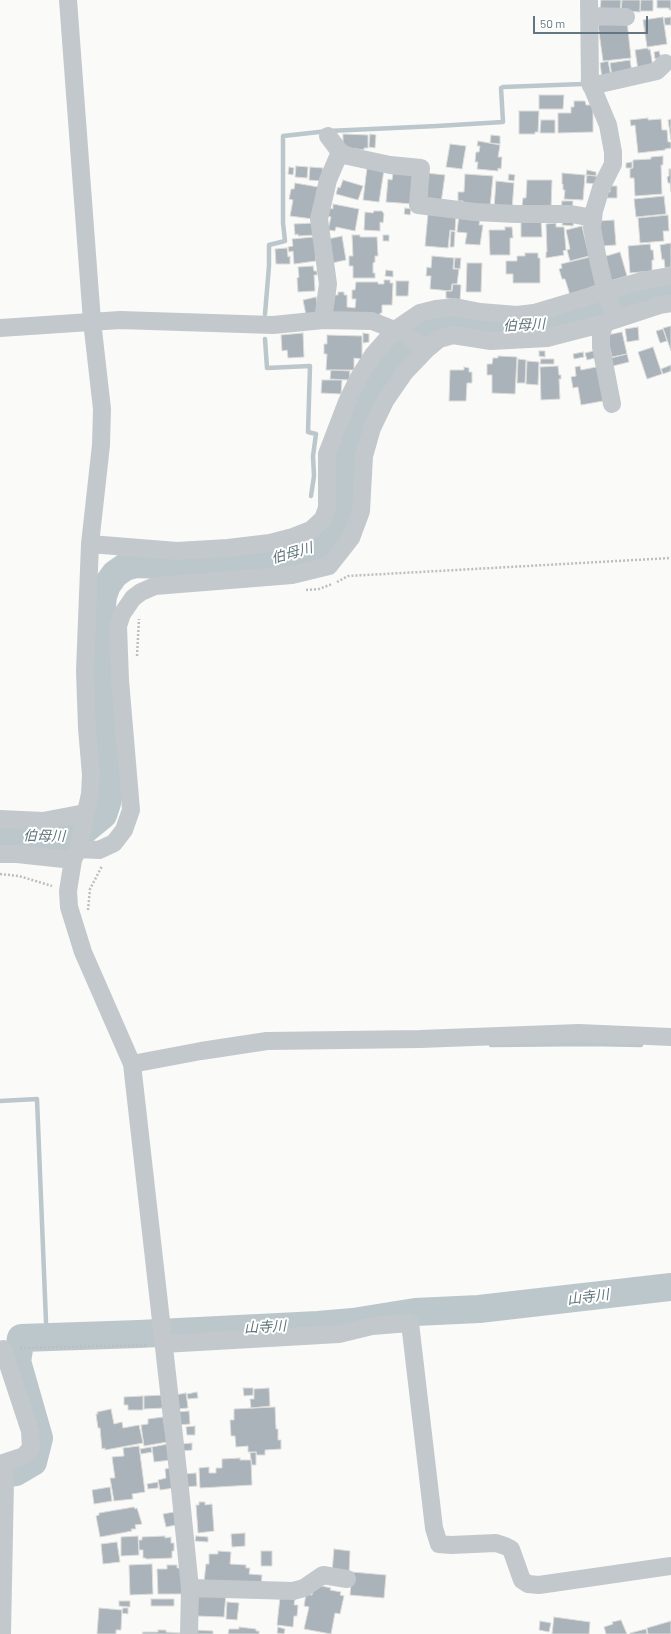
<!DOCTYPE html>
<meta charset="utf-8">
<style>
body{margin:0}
#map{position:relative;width:671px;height:1634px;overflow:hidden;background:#fafaf8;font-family:Barlow,sans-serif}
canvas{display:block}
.scale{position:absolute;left:533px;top:16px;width:115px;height:18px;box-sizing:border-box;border:2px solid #657683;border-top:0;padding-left:5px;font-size:12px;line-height:14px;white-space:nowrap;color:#657683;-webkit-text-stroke:3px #fff;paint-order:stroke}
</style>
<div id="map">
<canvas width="671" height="1634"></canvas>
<div class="scale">50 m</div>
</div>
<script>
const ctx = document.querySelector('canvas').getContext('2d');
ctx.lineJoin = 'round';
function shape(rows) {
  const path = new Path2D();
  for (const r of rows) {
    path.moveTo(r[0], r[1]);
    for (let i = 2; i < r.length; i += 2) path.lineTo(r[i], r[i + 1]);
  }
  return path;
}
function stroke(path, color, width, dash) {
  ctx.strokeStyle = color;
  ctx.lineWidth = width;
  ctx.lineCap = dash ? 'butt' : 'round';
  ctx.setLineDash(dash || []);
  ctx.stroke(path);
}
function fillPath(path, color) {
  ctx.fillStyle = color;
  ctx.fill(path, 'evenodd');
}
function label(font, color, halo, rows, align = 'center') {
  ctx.font = font + ' Barlow,"Noto Sans JP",sans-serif';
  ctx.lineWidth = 4;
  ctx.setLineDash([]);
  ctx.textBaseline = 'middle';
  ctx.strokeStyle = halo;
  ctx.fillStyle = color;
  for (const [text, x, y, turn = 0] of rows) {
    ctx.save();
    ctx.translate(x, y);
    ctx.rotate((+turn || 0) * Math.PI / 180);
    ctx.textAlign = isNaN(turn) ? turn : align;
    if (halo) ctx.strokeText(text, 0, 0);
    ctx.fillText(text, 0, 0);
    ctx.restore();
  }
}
const stream = shape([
 [265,314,269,266,269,245,285,241,283,223,283,136,328,131,437,126,503,122,501,88,503,87,583,84,583,80],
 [265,339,267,368,310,366,308,432,316,434,313,456,314,476,311,496],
 [491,1045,590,1044,641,1045],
 [0,1101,37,1099,46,1322]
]);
const river = shape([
 [0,835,66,839,81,833,103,815,107,803,109,787,104,742,100,696,99,652,100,625,103,596,107,585,115,574,125,567,136,564,213,567,265,561,311,550,329,539,339,528,345,513,347,454,350,437,355,416,370,386,393,358,417,333,426,327,437,321,449,319,504,328,537,327,577,317,635,297,671,290],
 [0,1474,16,1472,33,1462,39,1438,17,1361,21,1338,139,1334,318,1325,353,1322,415,1312,479,1309,671,1287]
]);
const building = shape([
 [601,0,621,0,620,11,600,11,601,0],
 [622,0,640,0,640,12,621,11,622,0],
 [641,0,653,0,653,11,640,11,641,0],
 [657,0,671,0,671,10,669,10,669,8,657,8,657,0],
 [663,17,667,44,647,47,643,20,663,17],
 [671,17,671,25,665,25,664,18,671,17],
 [627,21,631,58,603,61,598,25,627,21],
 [648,48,648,50,650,49,653,67,638,70,635,50,648,48],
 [659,51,661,58,655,59,654,52,659,51],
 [630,60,632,73,612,76,610,63,630,60],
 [608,61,611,76,602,78,600,63,608,61],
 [539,95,564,95,563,109,539,109,539,95],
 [574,101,585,101,586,105,593,105,593,132,558,133,558,113,571,113,571,107,574,107,574,101],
 [519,111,539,111,538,132,535,132,535,134,519,134,519,111],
 [648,118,648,120,661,119,662,130,667,130,668,142,671,142,671,148,665,149,665,150,638,153,635,125,631,126,630,120,648,118],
 [671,119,671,140,668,120,671,119],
 [541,120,555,120,555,133,540,133,541,120],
 [343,134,368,135,368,148,364,148,364,150,343,147,343,134],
 [370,134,376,135,375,148,369,147,370,134],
 [491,135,500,136,500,144,490,143,491,135],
 [478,141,500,145,498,157,502,157,501,169,498,168,498,171,477,169,478,162,475,162,476,152,479,152,480,146,477,146,478,141],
 [450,144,466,146,462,169,446,167,450,144],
 [663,156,663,165,661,165,662,194,635,196,634,178,630,178,630,169,633,168,633,160,651,159,651,157,663,156],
 [632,162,632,168,626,168,626,163,632,162],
 [296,166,308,167,307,178,295,177,296,166],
 [289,167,294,168,293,175,288,174,289,167],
 [310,167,323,168,321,181,309,180,310,167],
 [367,168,384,170,379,202,363,200,367,168],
 [669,169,671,169,671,192,670,183,668,183,667,177,669,176,669,169],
 [587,170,596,172,596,176,586,175,587,170],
 [393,173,415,175,413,204,386,202,388,179,392,180,393,173],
 [426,173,445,175,441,203,422,200,426,173],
 [562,173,585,175,583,200,564,199,565,190,563,190,563,184,562,184,562,173],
 [465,174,493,176,490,208,462,206,463,201,458,201,458,192,464,192,465,174],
 [509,174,515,175,514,181,508,180,509,174],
 [587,175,597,176,596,184,586,183,587,175],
 [343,180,363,186,358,200,336,194,338,187,340,188,343,180],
 [527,180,552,180,551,210,522,207,523,198,526,198,527,180],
 [496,181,514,183,512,210,494,209,496,181],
 [295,183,318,187,313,219,290,216,293,200,289,199,291,189,294,189,295,183],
 [610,186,617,186,617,198,607,198,607,192,610,192,610,186],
 [664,196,666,214,636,217,634,199,664,196],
 [562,201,573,201,572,211,561,210,562,201],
 [333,204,359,209,355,231,336,227,335,231,328,230,331,217,327,216,329,208,333,209,333,204],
 [405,208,411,209,410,215,404,214,405,208],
 [374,211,382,211,384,214,383,223,380,222,380,231,364,230,365,212,373,213,374,211],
 [428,213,456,215,455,231,450,230,448,248,425,246,428,213],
 [459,215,480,218,479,225,483,225,480,245,465,244,467,233,457,232,459,215],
 [668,215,669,231,663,231,664,241,640,243,638,218,668,215],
 [521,218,541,220,542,237,521,237,521,218],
 [563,218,574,220,573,226,562,225,563,218],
 [614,220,616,245,601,246,599,221,614,220],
 [314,223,315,235,298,236,298,234,295,235,294,224,314,223],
 [556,223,556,227,564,227,566,250,563,251,564,255,546,258,546,252,547,252,546,224,556,223],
 [582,226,589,256,570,261,567,250,570,249,566,230,582,226],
 [505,227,512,227,513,238,510,238,510,255,490,255,489,230,505,230,505,227],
 [451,231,455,232,454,247,450,247,451,231],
 [352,235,360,235,360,237,377,237,378,256,375,256,375,262,373,263,373,273,375,273,375,278,353,278,353,266,349,266,349,256,353,256,352,235],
 [383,235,389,235,389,241,383,241,383,235],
 [342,236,346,260,332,263,328,239,342,236],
 [314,237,316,261,294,264,293,251,289,252,288,247,293,246,292,239,314,237],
 [671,243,671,267,665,268,664,259,662,260,660,245,671,243],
 [650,244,651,250,653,250,654,260,652,260,652,271,630,273,628,246,650,244],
 [287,248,288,257,290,256,290,264,276,264,275,249,287,248],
 [620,252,627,276,610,281,603,257,620,252],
 [525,253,538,253,538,258,540,258,540,283,513,283,513,274,506,274,506,261,517,261,517,256,525,256,525,253],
 [432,256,454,258,453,269,459,269,457,284,452,284,451,291,430,289,431,276,426,276,427,267,431,268,432,256],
 [590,257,597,285,570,295,565,279,562,279,559,269,562,268,561,264,590,257],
 [455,258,461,258,460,269,454,268,455,258],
 [467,263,482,263,481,292,466,292,467,263],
 [313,266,314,271,317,271,317,275,314,275,315,291,298,292,297,278,299,277,298,267,313,266],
 [386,270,393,271,393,277,385,276,386,270],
 [384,280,390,280,390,283,393,283,392,305,382,305,382,313,380,313,380,315,330,314,331,295,338,295,338,292,344,292,344,295,347,295,347,307,355,308,356,299,352,299,352,290,355,290,356,282,378,282,378,284,384,284,384,280],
 [396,281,409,281,408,296,396,296,396,281],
 [453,284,461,285,460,300,446,298,446,291,452,291,453,284],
 [316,297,319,313,306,315,303,300,316,297],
 [671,326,671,351,663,328,671,326],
 [638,327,639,340,627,342,625,329,638,327],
 [663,329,667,341,660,343,656,331,663,329],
 [622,332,627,354,612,357,607,335,622,332],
 [303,333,304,357,288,358,287,350,282,351,281,335,303,333],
 [363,333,369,334,369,342,363,343,363,333],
 [327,335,362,336,362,359,354,358,354,370,326,370,327,354,324,354,324,344,327,344,327,335],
 [653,347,662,374,647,379,638,352,653,347],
 [597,350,599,357,587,360,585,353,597,350],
 [539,351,545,351,545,357,539,356,539,351],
 [583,352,584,357,574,359,573,354,583,352],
 [627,354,629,362,613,366,611,358,627,354],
 [498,356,517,357,515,394,492,393,492,375,487,375,487,364,492,364,493,358,498,358,498,356],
 [518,359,526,360,525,383,517,383,518,359],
 [541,359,554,359,554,364,540,364,541,359],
 [527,361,539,362,538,385,526,384,527,361],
 [671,365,671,371,663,374,661,369,671,365],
 [558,366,559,375,561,375,561,379,559,379,560,399,541,400,540,367,558,366],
 [580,366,581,370,601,366,603,401,581,405,578,387,573,388,571,377,576,376,575,367,580,366],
 [464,367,469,368,469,372,472,372,472,383,467,383,466,401,449,401,450,370,464,370,464,367],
 [331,370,350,371,349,380,330,379,331,370],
 [322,380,342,380,341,394,321,393,322,380],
 [243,1388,253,1388,253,1395,244,1396,243,1388],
 [269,1388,270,1406,251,1408,250,1399,254,1399,254,1389,269,1388],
 [197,1392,198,1398,188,1399,187,1394,197,1392],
 [186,1393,188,1408,177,1409,175,1395,186,1393],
 [164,1395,164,1408,144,1409,144,1396,164,1395],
 [143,1396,143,1410,128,1410,128,1405,124,1405,124,1397,143,1396],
 [275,1407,276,1429,278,1429,278,1440,281,1440,281,1449,265,1450,265,1455,257,1455,256,1452,248,1452,248,1446,236,1447,235,1436,231,1436,230,1420,234,1420,234,1409,275,1407],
 [111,1409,114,1424,122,1422,123,1428,139,1425,143,1443,105,1450,105,1448,102,1449,100,1428,98,1428,96,1414,98,1414,97,1412,111,1409],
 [189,1411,190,1424,178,1425,177,1412,189,1411],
 [163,1417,167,1442,144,1446,141,1425,148,1424,148,1419,163,1417],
 [195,1426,195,1435,187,1435,186,1427,195,1426],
 [192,1443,192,1450,182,1451,182,1444,192,1443],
 [168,1444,171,1460,154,1462,152,1447,168,1444],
 [139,1446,145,1492,132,1494,133,1499,114,1501,110,1478,115,1478,112,1457,124,1456,123,1448,139,1446],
 [151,1447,152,1452,141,1454,140,1449,151,1447],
 [256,1452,256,1465,252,1465,250,1453,256,1452],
 [240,1458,240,1460,251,1460,252,1485,200,1488,199,1468,209,1467,209,1473,216,1473,216,1468,222,1468,222,1459,240,1458],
 [171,1468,174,1488,160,1490,158,1480,166,1478,165,1469,171,1468],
 [196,1473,197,1486,186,1487,185,1474,196,1473],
 [158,1482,158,1488,148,1489,147,1484,158,1482],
 [110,1487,112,1501,94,1504,92,1490,110,1487],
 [199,1502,205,1502,205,1505,212,1504,214,1531,198,1533,196,1505,199,1505,199,1502],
 [134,1507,135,1509,137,1508,142,1524,135,1525,136,1529,131,1529,132,1531,100,1537,96,1516,99,1515,99,1513,134,1507],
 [174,1512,176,1525,166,1527,163,1514,174,1512],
 [245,1533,245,1546,232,1547,231,1534,245,1533],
 [138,1536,139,1555,121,1556,121,1537,138,1536],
 [165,1536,165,1538,171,1537,171,1543,174,1543,174,1551,172,1551,172,1558,146,1559,146,1558,143,1558,143,1550,139,1550,139,1540,142,1540,142,1537,165,1536],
 [196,1536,208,1537,208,1542,195,1541,196,1536],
 [117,1542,120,1562,103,1564,101,1544,117,1542],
 [334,1549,350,1551,349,1574,332,1572,334,1549],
 [218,1551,231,1552,230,1564,246,1565,246,1568,250,1568,249,1574,262,1575,261,1588,204,1582,206,1564,209,1564,209,1554,218,1554,218,1551],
 [261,1551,272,1551,272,1566,261,1566,261,1551],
 [152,1564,153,1594,130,1595,129,1565,152,1564],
 [167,1565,177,1565,177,1568,183,1568,184,1594,158,1594,157,1569,167,1569,167,1565],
 [352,1572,386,1575,384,1598,350,1595,352,1572],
 [317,1585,331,1588,330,1590,341,1592,340,1595,344,1596,340,1614,335,1613,331,1634,304,1629,309,1607,304,1606,306,1594,312,1595,313,1588,317,1585],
 [198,1592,226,1593,224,1617,197,1616,198,1592],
 [280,1597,295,1599,294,1605,298,1605,297,1616,294,1616,293,1627,277,1625,280,1597],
 [151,1599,174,1599,174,1606,151,1606,151,1599],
 [119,1601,130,1601,130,1607,119,1606,119,1601],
 [227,1602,239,1603,237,1620,226,1619,227,1602],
 [99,1608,122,1610,121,1630,116,1630,116,1634,97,1634,99,1608],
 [123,1608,128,1608,128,1614,122,1613,123,1608],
 [554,1617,590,1622,589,1634,552,1634,554,1617],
 [621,1620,627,1634,606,1634,604,1627,613,1624,612,1622,621,1620],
 [540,1621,551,1623,549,1632,539,1630,540,1621],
 [671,1621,671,1634,648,1634,647,1628,671,1621],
 [239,1627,256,1629,256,1631,259,1631,259,1634,228,1634,229,1629,239,1629,239,1627],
 [278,1627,285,1629,284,1634,277,1633,278,1627],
 [646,1629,647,1634,630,1634,630,1633,646,1629],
 [158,1630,166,1630,166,1632,181,1633,181,1634,142,1634,143,1632,158,1632,158,1630],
 [196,1630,213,1631,213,1634,196,1634,196,1630]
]);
const path = shape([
 [337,582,348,576,671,558],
 [306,590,319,589,332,584],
 [137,656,139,619],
 [0,874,19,876,52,886],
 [88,910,90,889,102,866],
 [20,1348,148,1345]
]);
const minor = shape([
 [68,0,92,321,102,409,101,445,90,544,85,671,87,728,91,775,90,794,78,849,73,860,68,891,69,907,83,952,132,1064,180,1489,190,1588,189,1634],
 [589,0,590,82,608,125,613,152,613,164,601,188,594,211,592,227,597,255,606,293,616,319],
 [589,16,626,17],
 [591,86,657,71,665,63],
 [328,136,340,152,348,156,390,165,421,168,418,205,475,212,516,214,571,214,593,218],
 [323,320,328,284,319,219,328,180,340,152],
 [605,323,601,335,601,347,612,404],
 [0,328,120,320,273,325,323,320,372,321,405,334,427,349],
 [90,544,177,551,228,548,270,543,293,537,311,530,323,519,327,508,327,454,347,402,358,379,373,355,395,330,420,313,436,309,455,307,480,312,517,315,534,313,641,281,671,276],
 [0,819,43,821,85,813],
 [78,849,99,850,114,843,124,830,131,810,120,680,118,626,122,614,133,598,141,592,155,586,292,575,329,566,351,538,361,511,364,456,372,428,385,401,405,372,427,349,439,339,453,335,491,341,547,338,605,323,660,305,671,303],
 [0,854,17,854,73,860],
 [132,1064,201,1051,267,1041,420,1039,579,1033,671,1037],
 [163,1344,339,1334,372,1326,410,1323,434,1528,439,1544,451,1545,496,1543,505,1546,511,1549,522,1580,528,1584,539,1585,671,1566],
 [190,1588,293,1591,304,1588,323,1575,347,1579],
 [2,1634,5,1481,3,1463,24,1456,31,1448,30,1431,3,1349]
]);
const waterNames = [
 ["伯母川",524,325,-3],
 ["伯母川",292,553,-16],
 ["伯母川",44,836,1],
 ["山寺川",588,1297,-7],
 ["山寺川",265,1327,-3]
];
stroke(stream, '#bbc7cb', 4.5);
stroke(river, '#bbc7cb', 28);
fillPath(building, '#aab3b9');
stroke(building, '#dcdcda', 1);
stroke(path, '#bbbfc2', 2.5, [2, 2]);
stroke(minor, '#c3c8cc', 18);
label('italic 14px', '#60757c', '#fff', waterNames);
</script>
